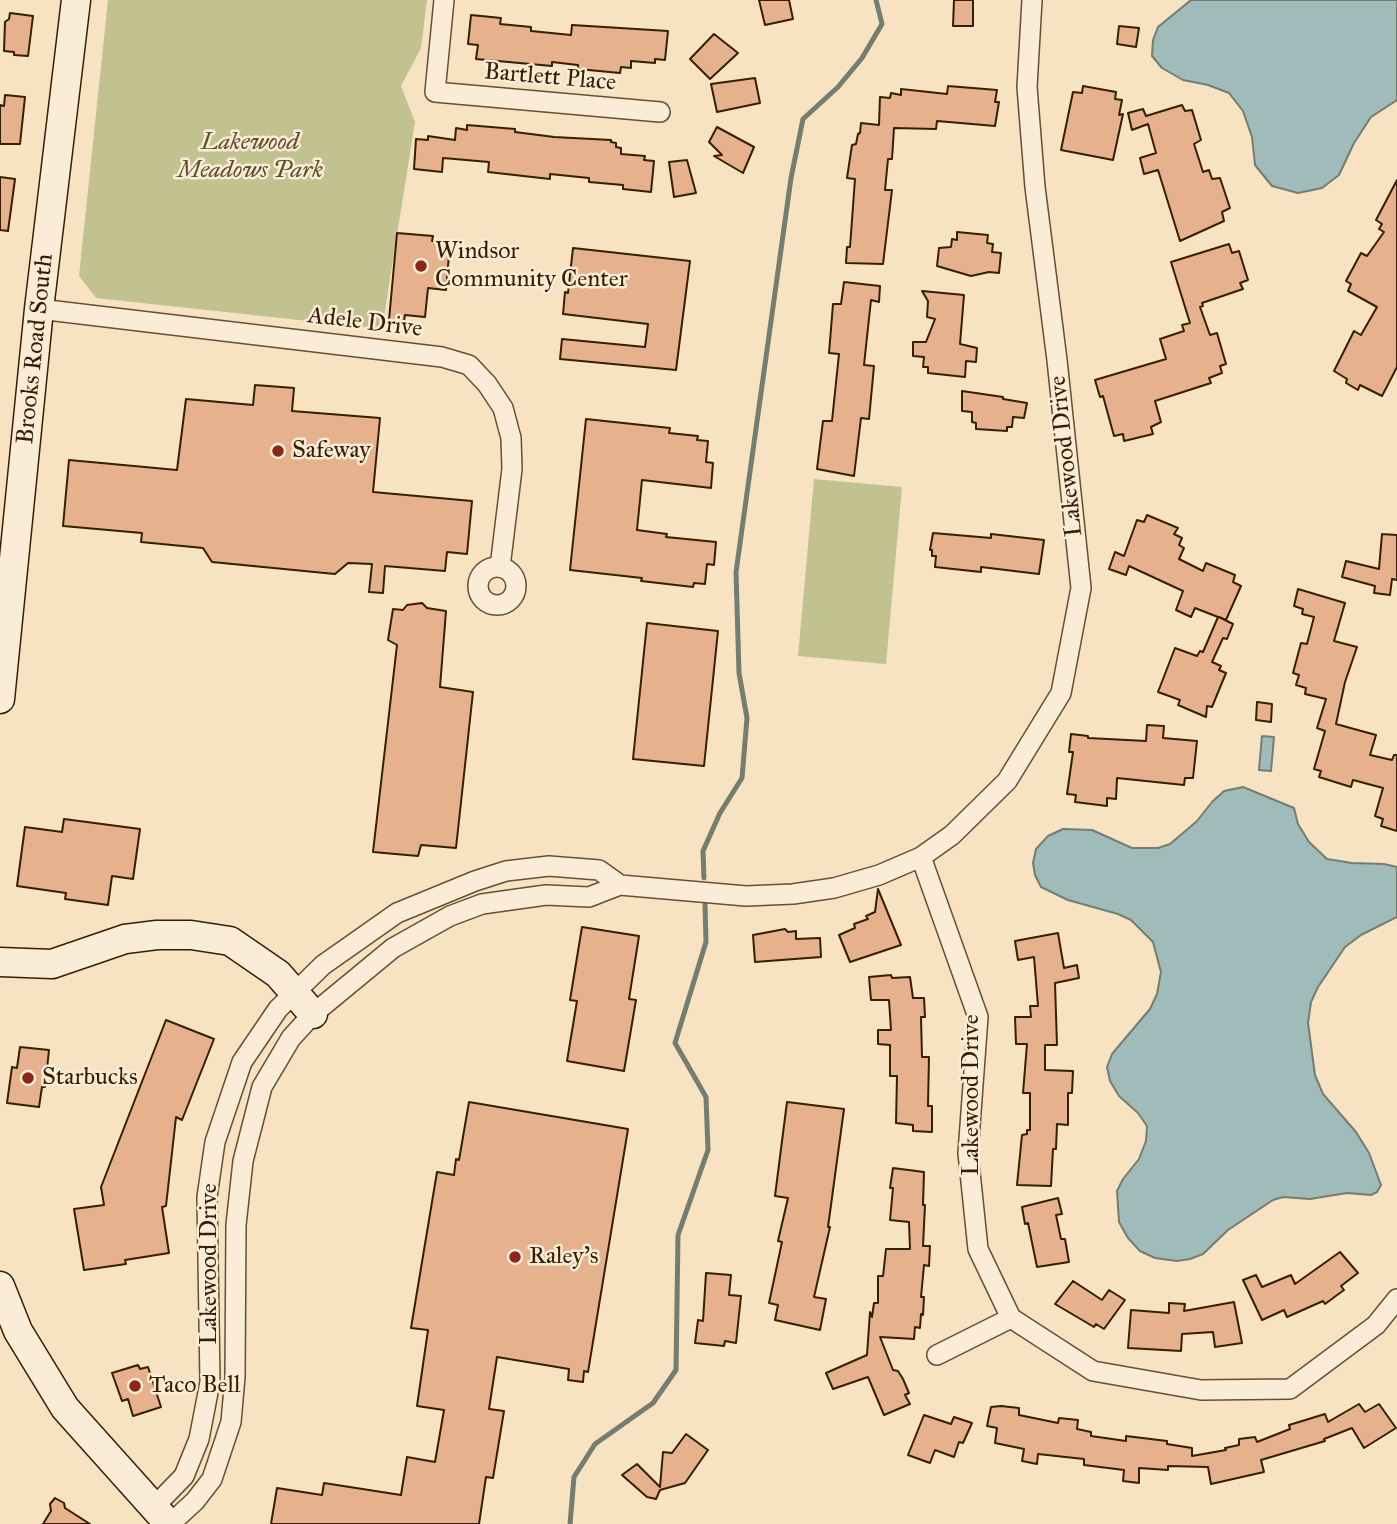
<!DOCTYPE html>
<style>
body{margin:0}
canvas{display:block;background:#f7e2c1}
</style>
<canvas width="1397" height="1524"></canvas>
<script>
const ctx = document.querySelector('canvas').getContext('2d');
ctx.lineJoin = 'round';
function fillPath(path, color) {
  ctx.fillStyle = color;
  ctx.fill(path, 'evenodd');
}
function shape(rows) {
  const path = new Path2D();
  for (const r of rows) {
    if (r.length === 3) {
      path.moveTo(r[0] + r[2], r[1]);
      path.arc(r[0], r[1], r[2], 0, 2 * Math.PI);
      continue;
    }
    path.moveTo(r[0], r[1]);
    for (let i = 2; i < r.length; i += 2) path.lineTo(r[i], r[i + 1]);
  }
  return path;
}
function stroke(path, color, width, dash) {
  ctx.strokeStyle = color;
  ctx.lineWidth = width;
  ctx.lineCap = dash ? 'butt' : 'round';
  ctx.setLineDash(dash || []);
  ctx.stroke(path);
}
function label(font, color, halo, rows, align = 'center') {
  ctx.font = font + ' "IM FELL Great Primer",serif';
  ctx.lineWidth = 5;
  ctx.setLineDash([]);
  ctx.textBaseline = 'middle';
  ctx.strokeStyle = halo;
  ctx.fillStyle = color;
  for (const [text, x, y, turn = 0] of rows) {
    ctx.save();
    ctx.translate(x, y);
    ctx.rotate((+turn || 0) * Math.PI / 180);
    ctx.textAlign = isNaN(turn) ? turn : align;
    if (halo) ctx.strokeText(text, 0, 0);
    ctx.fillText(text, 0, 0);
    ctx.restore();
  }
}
const green = shape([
 [108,0,427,0,421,48,401,86,415,122,382,329,96,298,79,276],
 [814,479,902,487,886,664,798,656]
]);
const water = shape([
 [1191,0,1397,0,1397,100,1371,117,1354,143,1339,175,1322,188,1298,193,1272,186,1255,165,1252,137,1243,111,1229,93,1208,85,1183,80,1162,68,1152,56,1153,40,1158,27,1191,0],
 [1262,736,1274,737,1271,771,1259,770,1262,736],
 [1243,787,1294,808,1298,824,1309,842,1327,859,1352,863,1384,864,1397,867,1397,917,1361,935,1345,947,1318,987,1311,1002,1308,1023,1315,1075,1323,1094,1356,1132,1369,1153,1381,1185,1377,1192,1371,1195,1347,1193,1310,1199,1283,1197,1273,1200,1228,1230,1203,1254,1190,1259,1177,1261,1155,1258,1140,1251,1128,1238,1119,1222,1117,1191,1123,1179,1139,1159,1146,1141,1147,1126,1138,1113,1119,1096,1110,1081,1107,1067,1112,1054,1150,1009,1157,994,1161,972,1153,942,1131,920,1118,914,1068,900,1041,887,1035,875,1033,863,1036,849,1048,836,1063,829,1092,830,1132,848,1158,848,1170,844,1197,821,1212,802,1224,791,1243,787]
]);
const stream = shape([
 [704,878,703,851,720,813,742,778,747,718,739,673,736,572,791,178,803,119,838,87,862,58,882,24,876,0],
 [570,1524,574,1477,595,1444,653,1403,676,1370,678,1235,708,1150,706,1097,675,1043,706,942,705,905]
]);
const building = shape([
 [759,0,789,0,793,19,765,25,759,0],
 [954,0,973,0,973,26,953,26,954,0],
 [10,13,33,16,28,56,14,55,14,52,4,51,5,22,9,19,10,13],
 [471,15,501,18,500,24,531,27,531,31,571,35,572,25,668,31,665,60,655,59,655,63,631,61,631,68,621,67,620,73,578,69,578,65,552,62,552,66,476,59,478,45,468,44,471,15],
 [1119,26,1139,28,1136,47,1117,44,1119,26],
 [714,34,738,53,710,79,690,59,714,34],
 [755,78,760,103,717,112,711,84,755,78],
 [948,86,997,90,995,102,999,102,995,126,937,121,936,129,894,128,892,159,888,159,885,190,892,190,883,264,846,263,847,247,850,247,855,179,847,178,852,145,856,144,858,134,860,133,861,123,879,125,880,97,890,98,891,93,901,95,901,89,947,94,948,86],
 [1083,86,1116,92,1115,99,1122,100,1119,115,1123,114,1113,160,1061,150,1073,92,1082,93,1083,86],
 [5,95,25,97,20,144,0,144,0,105,4,106,5,95],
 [1182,105,1185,111,1192,110,1201,140,1194,144,1203,172,1209,170,1212,179,1220,178,1230,208,1222,212,1224,221,1180,241,1158,170,1144,174,1140,158,1156,153,1148,124,1132,130,1128,113,1143,109,1146,116,1182,105],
 [467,125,515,129,515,132,554,137,611,140,611,142,616,143,616,147,621,148,621,154,645,156,644,160,654,161,651,192,623,189,623,185,589,182,589,178,550,174,550,179,488,172,489,162,443,158,442,172,414,169,416,139,428,140,428,136,455,140,456,128,467,130,467,125],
 [717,127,754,147,743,173,714,156,722,155,709,142,717,127],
 [687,160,696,193,674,197,669,162,687,160],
 [0,177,15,179,8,231,0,230,0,177],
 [1397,180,1397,367,1382,396,1360,385,1358,390,1346,383,1347,379,1334,371,1354,331,1361,335,1377,307,1348,291,1351,284,1346,281,1361,253,1367,256,1384,232,1379,229,1382,224,1376,220,1397,180],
 [957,232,988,235,987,243,993,244,992,252,1001,253,999,273,989,272,971,276,937,266,939,248,951,247,952,239,957,240,957,232],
 [397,233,433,236,432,241,450,243,446,290,428,288,425,317,405,315,404,321,389,320,397,233],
 [1229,244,1232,253,1239,251,1248,280,1240,283,1243,289,1202,303,1203,306,1200,307,1210,335,1217,333,1226,364,1220,366,1222,373,1209,378,1211,383,1155,401,1161,422,1151,427,1153,434,1124,441,1123,434,1114,436,1103,396,1100,397,1095,380,1166,359,1160,339,1184,331,1182,325,1190,323,1171,262,1229,244],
 [573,248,690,261,676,370,560,359,562,339,645,347,648,324,563,314,565,292,568,293,573,248],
 [844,282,880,286,879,302,871,300,864,365,874,366,869,419,861,418,854,476,817,469,823,421,832,421,839,354,829,353,833,304,841,304,844,282],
 [922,291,964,295,960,344,977,348,976,362,966,361,965,377,928,373,928,367,923,367,924,357,913,356,913,342,926,342,935,319,927,317,928,301,922,291],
 [255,385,294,388,292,411,380,418,373,492,472,501,467,554,447,552,445,571,385,566,383,593,369,592,372,564,348,563,335,574,212,562,203,548,141,542,142,533,63,526,69,460,177,470,186,399,253,405,255,385],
 [962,391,1003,397,1003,399,1027,403,1024,418,1013,417,1012,427,1007,427,1007,431,976,429,976,423,972,422,972,412,962,411,962,391],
 [586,419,670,428,669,433,698,436,697,440,708,441,706,462,713,463,711,488,642,480,637,530,667,534,666,537,716,542,714,565,707,564,705,584,694,583,693,587,641,581,642,578,570,570,586,419],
 [1147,515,1178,528,1174,534,1182,538,1179,545,1184,548,1179,559,1203,571,1206,563,1235,575,1233,582,1241,586,1226,620,1219,617,1233,624,1227,639,1223,638,1212,662,1221,666,1219,670,1226,673,1212,707,1207,706,1206,717,1178,705,1180,700,1158,692,1175,648,1197,656,1200,651,1203,652,1218,617,1195,608,1191,617,1176,610,1183,591,1129,566,1126,575,1109,569,1115,552,1124,556,1137,520,1144,522,1147,515],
 [933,533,991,538,991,534,1044,540,1039,574,981,567,981,572,935,567,936,556,932,556,932,550,930,550,933,533],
 [1382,534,1397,535,1397,580,1392,579,1390,595,1374,593,1375,586,1342,577,1346,561,1379,569,1382,534],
 [1298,589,1345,603,1334,641,1357,647,1345,682,1336,724,1376,735,1370,755,1392,760,1394,755,1397,755,1397,831,1381,826,1383,819,1375,816,1383,788,1353,780,1351,787,1319,777,1321,771,1314,769,1325,731,1317,728,1326,699,1305,694,1306,688,1296,685,1299,675,1293,673,1301,643,1307,644,1314,617,1302,614,1303,609,1294,606,1298,589],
 [422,603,427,608,446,611,440,687,473,692,456,848,421,845,418,856,373,852,397,645,388,640,393,609,403,610,407,605,422,603],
 [647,623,718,631,704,766,633,759,647,623],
 [1257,702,1272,704,1271,722,1256,720,1257,702],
 [1147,725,1164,726,1163,738,1197,741,1193,778,1185,778,1184,785,1117,778,1116,799,1107,798,1107,806,1075,802,1076,795,1067,794,1073,752,1069,752,1071,734,1088,736,1088,738,1146,741,1147,725],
 [64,819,140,829,133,879,112,876,108,905,65,899,66,893,17,886,25,827,62,832,64,819],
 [878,889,901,945,850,962,839,935,855,928,854,924,868,919,866,916,875,912,878,889],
 [582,927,639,936,629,999,636,1000,624,1071,567,1061,577,1001,570,1000,582,927],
 [785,929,788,932,796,931,796,939,820,938,821,957,755,962,753,935,785,929],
 [1058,933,1064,968,1077,965,1079,978,1055,983,1057,1045,1045,1045,1045,1070,1073,1071,1072,1093,1068,1093,1068,1125,1057,1124,1056,1149,1053,1149,1051,1186,1017,1185,1022,1135,1027,1134,1027,1130,1030,1130,1030,1093,1023,1093,1027,1044,1016,1044,1015,1017,1031,1017,1030,1006,1038,1006,1034,957,1018,960,1015,941,1058,933],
 [891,975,892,978,910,977,913,998,924,998,925,1017,921,1017,922,1057,929,1057,928,1106,932,1106,932,1132,913,1131,913,1125,896,1123,897,1076,890,1076,890,1045,878,1044,878,1030,891,1030,889,1000,871,1000,869,977,891,975],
 [166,1020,214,1039,182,1120,176,1117,166,1206,162,1207,169,1253,125,1260,126,1264,84,1270,74,1209,104,1205,101,1187,166,1020],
 [20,1047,49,1050,45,1087,42,1087,39,1107,7,1103,12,1067,17,1068,20,1047],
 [469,1102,628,1129,588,1372,584,1371,583,1382,568,1380,569,1369,497,1357,489,1409,504,1411,493,1478,486,1477,479,1524,271,1524,277,1488,322,1495,324,1483,401,1495,407,1457,435,1462,444,1410,417,1406,428,1330,411,1328,437,1172,454,1175,456,1159,459,1160,469,1102],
 [787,1102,844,1109,828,1227,830,1227,814,1297,826,1299,820,1330,775,1320,778,1305,769,1303,782,1242,778,1241,788,1198,775,1196,787,1102],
 [893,1168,924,1172,923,1205,925,1205,923,1246,930,1246,929,1266,924,1265,921,1297,924,1297,923,1315,921,1314,920,1328,915,1327,914,1339,880,1337,893,1370,898,1371,903,1379,909,1393,905,1395,910,1404,884,1415,868,1377,833,1389,826,1373,867,1355,870,1312,872,1317,874,1303,878,1303,878,1276,883,1276,886,1249,910,1249,909,1222,890,1220,893,1188,890,1188,893,1168],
 [1058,1198,1062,1214,1056,1215,1061,1239,1065,1239,1069,1262,1037,1267,1028,1223,1025,1224,1022,1207,1058,1198],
 [1340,1252,1358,1273,1341,1286,1344,1290,1325,1304,1323,1301,1287,1317,1284,1310,1262,1320,1243,1280,1256,1275,1262,1287,1291,1275,1295,1284,1340,1252],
 [706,1273,731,1275,729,1295,741,1296,736,1343,725,1341,724,1346,695,1343,698,1320,703,1321,706,1273],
 [1073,1281,1102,1300,1109,1290,1125,1300,1104,1329,1096,1324,1094,1327,1055,1304,1073,1281],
 [1234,1302,1242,1343,1215,1347,1213,1332,1182,1334,1181,1351,1128,1348,1131,1310,1169,1313,1169,1303,1185,1304,1184,1311,1234,1302],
 [138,1365,140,1369,148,1367,161,1407,133,1416,128,1399,122,1401,112,1373,138,1365],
 [1359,1404,1365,1412,1379,1404,1396,1428,1364,1448,1352,1428,1324,1439,1325,1441,1261,1460,1264,1472,1211,1484,1208,1467,1168,1466,1168,1470,1139,1468,1139,1483,1123,1481,1124,1470,1084,1465,1084,1459,1038,1454,1037,1464,1022,1461,1024,1449,995,1443,997,1428,987,1426,991,1407,1001,1406,1019,1408,1019,1415,1058,1423,1059,1418,1078,1420,1077,1429,1091,1432,1091,1436,1126,1441,1126,1436,1167,1441,1167,1444,1192,1448,1192,1456,1226,1450,1225,1448,1239,1445,1239,1439,1255,1437,1257,1442,1290,1429,1289,1425,1325,1414,1328,1422,1359,1404],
 [924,1415,951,1424,954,1417,972,1423,963,1443,959,1442,954,1457,935,1450,930,1463,908,1455,924,1415],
 [686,1434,708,1450,685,1483,660,1490,656,1499,647,1497,622,1475,637,1464,660,1487,663,1452,672,1453,686,1434],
 [55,1498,64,1503,65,1508,90,1524,43,1524,51,1511,50,1504,55,1498]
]);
const street = shape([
 [444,0,435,92,660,112],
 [39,309,442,357,469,365,487,384,503,408,511,438,512,469,500,567],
 [497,586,19],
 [921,857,978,1017,968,1153,978,1249,1011,1318,1093,1371,1201,1390,1290,1389,1376,1325,1397,1299],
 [937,1355,1011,1318],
 [153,1508,184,1476,199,1439,210,1382,207,1197,215,1142,242,1062,278,1009,323,965,397,913,475,881,506,871,549,866,599,870,620,885],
 [170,1524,195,1501,212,1479,231,1422,235,1377,236,1225,243,1161,262,1087,291,1038,313,1014,393,948,450,916,482,904,546,895,589,897,620,885,746,896,793,894,834,888,879,875,921,857,952,835,1007,781,1061,693,1081,588,1057,360,1035,187,1027,87,1032,0]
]);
const secondary = shape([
 [0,699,39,309,76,0],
 [0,962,52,964,125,939,157,935,191,935,230,941,278,974,313,1014],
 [0,1286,18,1331,65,1408,169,1524]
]);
const markers = [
 [421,266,7,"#8f2418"],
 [278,451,7,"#8f2418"],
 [28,1078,7,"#8f2418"],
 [515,1257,7,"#8f2418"],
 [135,1386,7,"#8f2418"]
];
const streetNames = [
 ["Bartlett Place",550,78,5],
 ["Adele Drive",365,323,7],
 ["Brooks Road South",36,349,-84],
 ["Lakewood Drive",1067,456,-96],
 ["Lakewood Drive",972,1095,-90],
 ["Lakewood Drive",210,1264,-90]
];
const parkNames = [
 ["Lakewood",250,143],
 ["Meadows Park",250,171]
];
const poiNames = [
 ["Windsor",435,252],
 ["Community Center",435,280],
 ["Safeway",292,451],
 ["Starbucks",42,1078],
 ["Raley's",529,1257],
 ["Taco Bell",149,1386]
];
fillPath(green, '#c2c290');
fillPath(water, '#9fbcba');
stroke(water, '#757d70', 2);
stroke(stream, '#757d70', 5);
fillPath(building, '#e6b18d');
stroke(building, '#371e00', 2);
stroke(street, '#674f30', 22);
stroke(secondary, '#371e00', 31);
stroke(street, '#faecd7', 19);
stroke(secondary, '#faecd7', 28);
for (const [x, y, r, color] of markers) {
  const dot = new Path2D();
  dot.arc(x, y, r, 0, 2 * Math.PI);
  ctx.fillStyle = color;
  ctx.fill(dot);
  stroke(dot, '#faecd7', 2.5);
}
label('24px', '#371e00', '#faecd7', streetNames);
label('italic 24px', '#614f2b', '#faecd7', parkNames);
label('24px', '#371e00', '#faecd7', poiNames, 'left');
</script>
